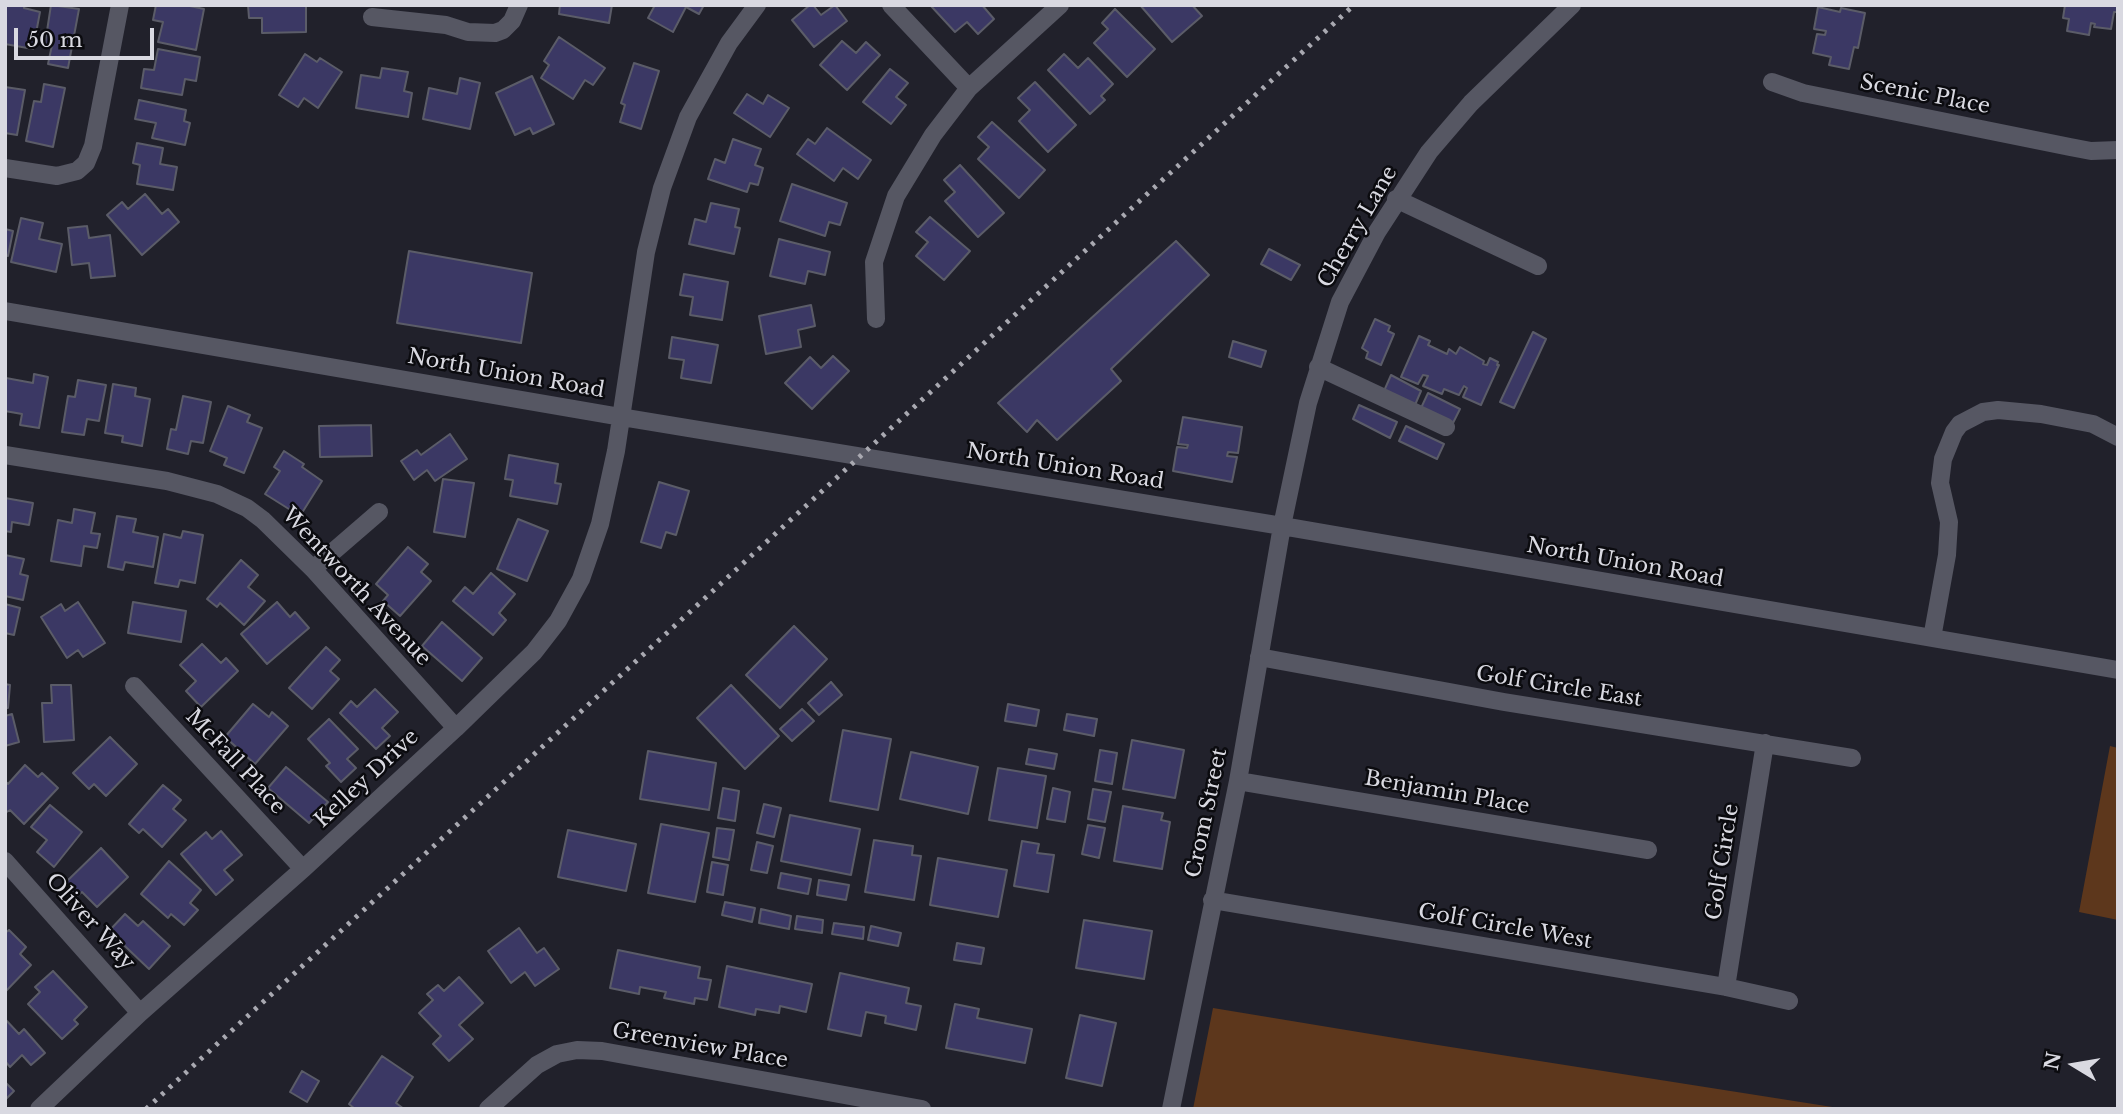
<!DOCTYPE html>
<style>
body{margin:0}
#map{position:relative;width:2123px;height:1114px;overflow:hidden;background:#21212b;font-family:"Libre Baskerville",serif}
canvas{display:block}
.frame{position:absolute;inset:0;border:7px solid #d9d9e1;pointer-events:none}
.north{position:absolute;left:2039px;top:1030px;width:70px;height:70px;-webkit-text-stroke:5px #0b0b0f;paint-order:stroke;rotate:281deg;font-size:19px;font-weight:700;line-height:28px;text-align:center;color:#d9d9e1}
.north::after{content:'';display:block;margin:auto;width:24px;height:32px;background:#d9d9e1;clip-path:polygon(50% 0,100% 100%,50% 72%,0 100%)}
.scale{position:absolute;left:14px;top:28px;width:140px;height:32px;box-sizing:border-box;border:4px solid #d9d9e1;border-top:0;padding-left:9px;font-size:21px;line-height:24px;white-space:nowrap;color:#d9d9e1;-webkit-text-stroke:5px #0b0b0f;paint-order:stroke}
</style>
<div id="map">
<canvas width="2123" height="1114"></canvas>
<div class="frame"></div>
<div class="north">N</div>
<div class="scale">50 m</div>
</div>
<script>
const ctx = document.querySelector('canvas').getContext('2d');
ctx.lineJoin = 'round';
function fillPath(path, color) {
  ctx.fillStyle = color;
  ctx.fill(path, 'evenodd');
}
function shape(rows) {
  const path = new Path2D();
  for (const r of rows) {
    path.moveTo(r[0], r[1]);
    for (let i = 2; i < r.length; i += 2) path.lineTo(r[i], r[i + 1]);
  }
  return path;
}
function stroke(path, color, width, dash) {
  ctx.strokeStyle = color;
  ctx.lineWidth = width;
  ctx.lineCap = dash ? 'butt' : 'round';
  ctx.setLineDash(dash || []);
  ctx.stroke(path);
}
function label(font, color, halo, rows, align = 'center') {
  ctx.font = font + ' "Libre Baskerville",serif';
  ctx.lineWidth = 5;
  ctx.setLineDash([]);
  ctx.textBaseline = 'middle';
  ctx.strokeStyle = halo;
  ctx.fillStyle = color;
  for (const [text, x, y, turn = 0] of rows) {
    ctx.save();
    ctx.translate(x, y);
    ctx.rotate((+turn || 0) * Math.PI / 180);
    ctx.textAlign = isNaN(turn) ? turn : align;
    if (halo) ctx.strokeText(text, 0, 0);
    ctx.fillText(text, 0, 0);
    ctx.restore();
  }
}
const green = shape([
 [2110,746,2118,748,2118,920,2079,912],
 [1213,1008,1425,1043,1845,1109,1193,1109]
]);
const building = shape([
 [5,5,24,5,24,8,40,12,33,49,5,44,5,5],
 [51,5,79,9,68,68,48,64,52,45,45,44,51,5],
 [156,5,185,5,204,9,196,50,158,42,163,22,153,20,156,5],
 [248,5,306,5,306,32,262,33,262,18,249,18,248,5],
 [560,5,612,5,609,23,559,14,560,5],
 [655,5,704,5,699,14,686,7,673,32,648,18,655,5],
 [810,5,813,5,821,15,835,5,847,21,814,47,792,20,810,5],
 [982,5,994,19,978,34,967,22,955,32,931,6,982,5],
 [1140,5,1192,5,1202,16,1172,42,1140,5],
 [2065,5,2118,5,2118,8,2117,12,2114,12,2111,29,2094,27,2095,24,2091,23,2089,35,2067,31,2069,19,2063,18,2065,5],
 [1818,7,1840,12,1841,8,1865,13,1858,48,1854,47,1849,69,1829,65,1831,57,1813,53,1817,34,1825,35,1826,31,1814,29,1818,7],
 [1115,9,1155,49,1127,77,1094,43,1108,29,1102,23,1115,9],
 [559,37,605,68,593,85,585,80,573,99,541,78,549,65,544,61,559,37],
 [842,41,856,53,866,42,880,55,847,90,820,65,842,41],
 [158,49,200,57,196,81,185,79,182,95,141,88,144,69,154,70,158,49],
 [305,54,317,62,320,58,342,72,318,108,304,98,298,107,279,95,305,54],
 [1064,54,1078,68,1088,58,1113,84,1101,96,1105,100,1090,114,1048,70,1064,54],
 [634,63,659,71,641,129,620,122,625,105,621,103,634,63],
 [382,68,408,72,404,91,412,93,408,117,356,108,361,75,380,78,382,68],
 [890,69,908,83,896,97,906,105,891,124,863,102,890,69],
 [532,76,554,124,533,134,530,128,515,135,496,93,532,76],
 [460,78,480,83,470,129,423,119,429,88,457,94,460,78],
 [1035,82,1076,125,1048,152,1019,121,1030,110,1018,98,1035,82],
 [44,84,65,88,53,147,26,141,34,101,41,102,44,84],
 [5,87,25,90,17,135,5,133,5,87],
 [747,94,763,104,768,95,789,108,770,137,734,113,747,94],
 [139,100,186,110,184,121,190,123,185,145,152,138,156,123,135,119,139,100],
 [992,122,1045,170,1019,198,978,159,989,147,978,137,992,122],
 [827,128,871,160,858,179,843,168,834,181,797,154,808,139,815,144,827,128],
 [733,139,761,149,755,165,763,168,758,185,750,183,747,192,708,179,715,159,725,163,733,139],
 [137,143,163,148,160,164,177,167,173,190,137,184,140,165,133,163,137,143],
 [960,165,1004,213,978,237,945,201,955,192,944,180,960,165],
 [792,184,847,203,840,225,829,222,825,236,780,221,792,184],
 [145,194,162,214,168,209,179,222,142,255,107,215,122,202,128,209,145,194],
 [711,203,739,209,735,227,740,228,734,254,689,244,695,219,706,222,711,203],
 [930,217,970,251,944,280,916,256,928,242,916,232,930,217],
 [21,218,43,223,39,239,62,244,56,272,11,262,21,218],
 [87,226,89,238,110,235,115,276,91,278,89,263,72,265,68,228,87,226],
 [5,229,13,231,8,256,5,255,5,229],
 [779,239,830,252,825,275,808,271,805,284,770,276,779,239],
 [1176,241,1209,275,1111,369,1121,381,1057,440,1037,420,1027,432,998,403,1176,241],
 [1269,249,1300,265,1291,280,1261,264,1269,249],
 [409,251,532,273,521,343,397,323,409,251],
 [684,274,728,282,722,320,690,315,693,297,680,295,684,274],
 [811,305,815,326,798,330,801,347,766,354,759,316,811,305],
 [1375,319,1390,326,1388,331,1394,334,1381,365,1366,358,1368,352,1362,348,1375,319],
 [1533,332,1546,339,1514,408,1500,402,1533,332],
 [1419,336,1430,341,1428,345,1447,354,1449,349,1456,354,1460,347,1484,361,1483,364,1487,365,1490,358,1498,362,1497,365,1499,365,1481,405,1463,397,1467,388,1464,386,1459,395,1444,389,1442,394,1423,386,1428,376,1423,375,1418,384,1401,377,1419,336],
 [672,337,718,345,711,383,681,378,684,360,669,358,672,337],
 [1233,341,1266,351,1261,367,1229,357,1233,341],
 [833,356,849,371,812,409,785,383,810,357,821,368,833,356],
 [34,374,48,377,39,428,20,425,22,414,5,411,6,378,33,383,34,374],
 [1391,375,1421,391,1415,405,1384,391,1391,375],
 [78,380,106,385,99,421,87,419,84,435,62,432,68,396,75,397,78,380],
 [113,384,136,388,135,396,150,399,142,446,122,442,123,436,105,433,113,384],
 [1428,393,1460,409,1453,423,1421,408,1428,393],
 [183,396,211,402,203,443,191,441,188,454,167,449,171,429,176,430,183,396],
 [1359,405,1397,422,1390,438,1353,419,1359,405],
 [228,406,250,415,247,422,262,428,244,473,224,465,227,458,210,451,228,406],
 [1183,417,1242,427,1238,453,1228,452,1227,456,1237,457,1232,482,1173,471,1177,447,1187,448,1188,445,1178,444,1183,417],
 [371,425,372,456,320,457,319,426,371,425],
 [1406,426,1444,444,1437,459,1399,441,1406,426],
 [450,434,467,459,435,481,427,470,414,480,401,461,417,450,421,455,450,434],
 [284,451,304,464,302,467,322,481,300,516,265,494,280,471,274,467,284,451],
 [509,455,558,464,555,483,561,484,557,504,510,496,513,480,505,479,509,455],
 [443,479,474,483,465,537,434,532,443,479],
 [659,482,689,491,676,535,666,532,661,548,641,542,659,482],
 [5,498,33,503,29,525,12,522,11,532,5,531,5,498],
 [74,509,95,513,91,533,100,534,97,548,84,546,81,566,51,561,58,520,72,523,74,509],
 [117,516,136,519,133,532,158,537,153,567,125,562,123,570,108,567,117,516],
 [518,519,548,531,527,581,497,569,518,519],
 [183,531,203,535,195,583,180,580,178,587,155,583,164,534,181,538,183,531],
 [408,547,428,564,421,572,431,581,400,616,383,601,388,595,376,584,408,547],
 [5,555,24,559,20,574,28,576,23,600,5,596,5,555],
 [241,560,258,575,248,587,265,601,244,625,220,603,217,607,207,599,241,560],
 [491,573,515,594,499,613,506,620,493,635,453,601,465,587,473,594,491,573],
 [78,602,105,643,83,657,78,650,67,658,41,617,61,604,65,611,78,602],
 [133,602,186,611,181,642,128,633,133,602],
 [277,602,290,617,295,612,309,628,267,664,241,634,277,602],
 [5,604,20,608,14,635,5,633,5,604],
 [442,622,482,658,462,681,422,646,442,622],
 [794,626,827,659,780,708,746,675,794,626],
 [202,644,221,663,226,658,238,671,201,707,186,691,196,681,180,665,202,644],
 [326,647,340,660,330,671,339,679,312,709,289,688,326,647],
 [831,682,842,695,819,715,808,703,831,682],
 [5,684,10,685,8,708,5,708,5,684],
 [51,685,71,685,74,740,44,742,42,703,52,703,51,685],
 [731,685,779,736,745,769,697,718,731,685],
 [375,689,398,712,382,728,390,736,376,749,340,713,351,701,357,707,375,689],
 [253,704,269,717,272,712,288,726,255,764,225,737,253,704],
 [1008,704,1039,710,1036,726,1005,721,1008,704],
 [802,709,814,721,792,741,780,729,802,709],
 [12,714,19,742,5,746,5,716,12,714],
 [1067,714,1097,719,1094,736,1064,730,1067,714],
 [329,719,358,749,347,759,356,768,341,782,326,766,330,763,308,739,329,719],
 [843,730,891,739,878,810,830,801,843,730],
 [110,737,137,764,106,796,94,784,89,789,73,773,110,737],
 [1132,740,1184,750,1175,798,1123,789,1132,740],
 [1029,749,1057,754,1054,769,1026,764,1029,749],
 [1100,750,1117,753,1112,784,1095,781,1100,750],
 [648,751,716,763,709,810,640,799,648,751],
 [911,752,978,767,968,814,900,799,911,752],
 [25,765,38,777,42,773,58,788,24,824,10,810,5,813,5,781,8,784,25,765],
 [286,767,328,802,309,823,268,788,286,767],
 [998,768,1046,776,1037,828,989,820,998,768],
 [163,785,181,800,173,809,186,820,162,847,143,829,139,833,129,824,163,785],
 [723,788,739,791,735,821,718,818,723,788],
 [1053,788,1070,792,1065,822,1047,819,1053,788],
 [1093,789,1111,792,1105,822,1088,819,1093,789],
 [764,804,781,808,774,837,757,833,764,804],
 [50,805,82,832,54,867,37,852,47,840,31,827,50,805],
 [1123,806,1163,813,1161,820,1170,822,1162,869,1114,861,1123,806],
 [790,815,860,829,851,875,781,861,790,815],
 [661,824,709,833,695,902,648,893,661,824],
 [1088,825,1105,828,1099,858,1082,854,1088,825],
 [717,828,734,830,729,860,713,857,717,828],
 [568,830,636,844,626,891,558,877,568,830],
 [221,831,242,855,224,870,233,880,216,895,181,854,206,832,212,839,221,831],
 [874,840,913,846,912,855,921,856,914,900,865,892,874,840],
 [1022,841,1039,844,1037,853,1054,855,1048,892,1014,886,1022,841],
 [757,842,773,846,767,873,751,870,757,842],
 [101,848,128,877,97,907,82,892,77,896,65,883,101,848],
 [938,858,1007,870,998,917,930,905,938,858],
 [169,861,201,890,190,903,198,910,184,925,171,914,168,918,141,894,169,861],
 [712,862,728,865,723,895,707,892,712,862],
 [781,873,811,879,808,894,778,888,781,873],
 [819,880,849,885,846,900,817,895,819,880],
 [725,902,755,908,752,922,722,915,725,902],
 [761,909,791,916,789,929,759,923,761,909],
 [125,914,138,926,143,921,170,946,149,969,109,931,125,914],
 [797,916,823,920,822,933,795,929,797,916],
 [1084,920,1152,931,1144,979,1076,968,1084,920],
 [834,923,864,927,863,939,832,934,834,923],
 [871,926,901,933,898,946,868,940,871,926],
 [519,928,537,953,544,948,559,969,535,986,525,972,511,983,488,951,519,928],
 [9,930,26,947,20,954,31,965,6,991,5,933,9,930],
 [957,943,984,948,981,964,954,960,957,943],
 [618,950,700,967,698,978,711,980,707,1000,695,998,694,1004,664,998,666,992,640,987,639,994,610,988,618,950],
 [727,966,812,984,806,1012,780,1006,779,1013,756,1009,755,1015,719,1007,727,966],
 [53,971,87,1007,74,1020,78,1024,62,1039,28,1004,40,992,35,987,53,971],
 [840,973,909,988,906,1003,921,1006,916,1030,885,1023,886,1016,866,1012,861,1036,828,1029,840,973],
 [459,977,483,1003,459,1025,473,1039,449,1061,433,1044,441,1036,419,1013,433,1000,427,994,438,985,444,991,459,977],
 [955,1004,979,1009,977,1018,1032,1029,1025,1063,946,1048,955,1004],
 [1080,1015,1116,1023,1102,1086,1066,1078,1080,1015],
 [5,1019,19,1034,24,1029,45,1053,31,1065,22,1055,10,1067,5,1061,5,1019],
 [382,1056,413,1077,396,1103,404,1109,355,1109,349,1104,382,1056],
 [302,1071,319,1081,307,1102,290,1092,302,1071],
 [5,1082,14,1091,5,1100,5,1082]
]);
const minor = shape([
 [891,5,969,88],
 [372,17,446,25,468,32,495,33,503,30,512,21,519,5],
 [1772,82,1803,93,2070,147,2091,151,2118,150],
 [5,168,57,176,77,171,86,163,93,146,120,5],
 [1396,199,1538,266],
 [5,311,621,417,1282,526,2118,670],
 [876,319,874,262,896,196,933,135,969,88,1060,5],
 [1318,367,1446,427],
 [5,455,167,481,217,494,247,508,263,520,313,569,456,728],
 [313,569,379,512],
 [1932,638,1947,555,1949,522,1940,483,1943,459,1954,432,1960,424,1983,412,1998,410,2041,414,2093,424,2118,437],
 [1259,657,1504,702,1852,758],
 [134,686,303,869],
 [1238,781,1648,850],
 [5,861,140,1013],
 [1212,900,1726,987,1789,1001],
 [1726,987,1765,743],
 [39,1109,140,1013,303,869,456,728,534,652,558,621,581,579,600,524,616,451,646,252,662,188,688,117,729,43,757,5],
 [488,1109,537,1065,557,1054,577,1050,602,1051,922,1109],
 [1171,1109,1238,781,1282,526,1308,403,1340,302,1377,232,1429,152,1471,103,1572,5]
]);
const rail = shape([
 [146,1109,1354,5]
]);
const streetNames = [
 ["Scenic Place",1925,95,11],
 ["Cherry Lane",1358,227,-60],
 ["North Union Road",506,374,10],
 ["North Union Road",1065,467,9],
 ["North Union Road",1625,563,10],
 ["Wentworth Avenue",356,587,47],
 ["Golf Circle East",1559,687,9],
 ["McFall Place",235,762,47],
 ["Kelley Drive",367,779,-43],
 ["Benjamin Place",1447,793,10],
 ["Crom Street",1207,813,-78],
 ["Golf Circle",1723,862,-81],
 ["Oliver Way",90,922,48],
 ["Golf Circle West",1505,927,10],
 ["Greenview Place",700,1046,10]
];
fillPath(green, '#5d371c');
fillPath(building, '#3b3864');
stroke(building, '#5b5c68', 2);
stroke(minor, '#565763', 18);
stroke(rail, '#a9a9b1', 5, [3.5, 7]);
label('21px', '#d9d9e1', '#0b0b0f', streetNames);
</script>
